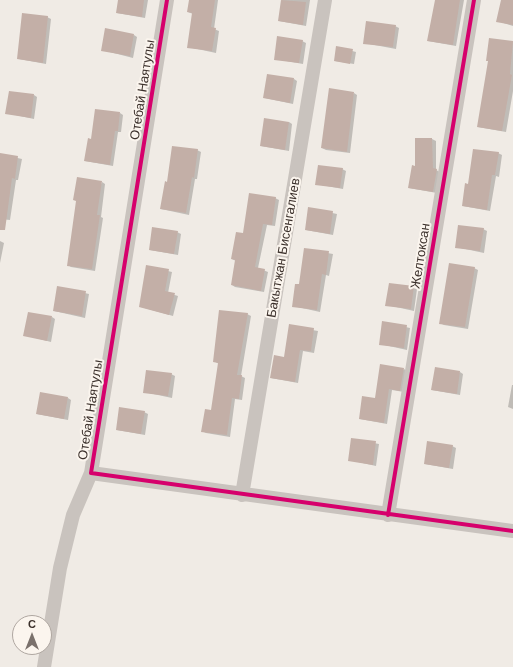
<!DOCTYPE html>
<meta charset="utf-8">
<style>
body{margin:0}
#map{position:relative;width:513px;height:667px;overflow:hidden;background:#f0ebe5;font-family:Arial,sans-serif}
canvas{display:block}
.north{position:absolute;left:12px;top:615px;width:40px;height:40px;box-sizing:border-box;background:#fbf5ee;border:1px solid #aea6a0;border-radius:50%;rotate:0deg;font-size:11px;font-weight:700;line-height:16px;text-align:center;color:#3b302b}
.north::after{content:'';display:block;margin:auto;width:14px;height:18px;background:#7a716c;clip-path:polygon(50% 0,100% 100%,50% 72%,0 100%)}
</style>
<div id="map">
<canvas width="513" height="667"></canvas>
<div class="north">С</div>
</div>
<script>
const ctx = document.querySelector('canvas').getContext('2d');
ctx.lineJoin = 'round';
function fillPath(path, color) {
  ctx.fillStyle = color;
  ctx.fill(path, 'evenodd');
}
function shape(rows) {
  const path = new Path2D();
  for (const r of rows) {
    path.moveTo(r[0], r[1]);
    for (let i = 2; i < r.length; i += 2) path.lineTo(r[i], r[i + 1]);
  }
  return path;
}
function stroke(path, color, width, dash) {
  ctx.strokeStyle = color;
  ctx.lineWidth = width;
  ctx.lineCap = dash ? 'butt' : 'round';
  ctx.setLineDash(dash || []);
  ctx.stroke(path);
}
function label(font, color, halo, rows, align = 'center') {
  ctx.font = font + ' Arial,sans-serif';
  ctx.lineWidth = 4;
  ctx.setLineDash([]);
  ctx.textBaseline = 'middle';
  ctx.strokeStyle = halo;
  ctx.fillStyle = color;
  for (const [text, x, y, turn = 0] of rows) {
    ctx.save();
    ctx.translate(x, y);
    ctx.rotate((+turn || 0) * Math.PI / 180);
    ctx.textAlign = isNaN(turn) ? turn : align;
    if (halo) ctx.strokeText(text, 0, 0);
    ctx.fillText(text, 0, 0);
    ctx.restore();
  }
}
const shadow = shape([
 [119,0,148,0,145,18,117,13],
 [190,0,218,0,214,29,219,31,216,53,188,47,193,14,188,12],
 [282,0,310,0,306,26,279,21],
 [436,0,464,0,456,46,428,41],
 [502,0,513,0,513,26,497,21],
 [47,17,51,19,46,64,19,59],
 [395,26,399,28,396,49,364,43],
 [134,35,137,37,133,58,102,50],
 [490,39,513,42,513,91,506,132,478,127,489,62],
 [302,41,306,43,303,64,275,59],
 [337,47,356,52,354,64,335,61],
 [294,79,297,81,293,104,265,98],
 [354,93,357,95,350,153,326,150,322,148],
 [34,95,37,97,34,119,6,113],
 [120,113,123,115,121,132,118,132,113,166,85,161,92,140],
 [289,122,292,124,289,151,261,146],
 [416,139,432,139,436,141,436,170,440,172,437,193,409,188,416,167],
 [197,150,201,152,197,179,195,179,189,215,161,209,168,183],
 [498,153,502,155,499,177,496,176,490,211,463,206,469,185],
 [0,154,22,159,18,180,16,180,10,220,0,219],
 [342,169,346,171,343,189,316,184],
 [102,182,105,184,101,217,103,218,95,271,71,267,68,265],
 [275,198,279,200,275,226,267,225,258,268,268,272,264,292,235,287,232,285,236,261,232,259,244,235],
 [309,208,337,214,333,235,306,230],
 [483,229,487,231,484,253,456,247],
 [177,232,181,234,178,255,150,250],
 [0,241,4,243,0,263],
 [305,249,333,254,329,276,326,275,320,312,293,306,300,285],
 [147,266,172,272,168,293,178,296,173,316,141,307],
 [474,268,478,270,468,329,444,325,440,323],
 [390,284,417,289,414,311,387,305],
 [58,287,89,294,85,318,54,311],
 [247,314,251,316,241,376,245,378,242,400,235,399,230,437,206,433,202,431,212,411,219,364,214,361],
 [52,317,55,319,51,342,24,335],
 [383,322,410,328,407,350,380,344],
 [290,326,318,331,314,353,303,351,298,383,271,378,285,358],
 [404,369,407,371,404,392,392,390,387,424,360,419],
 [460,372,463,374,460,395,432,390],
 [171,374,175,376,172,398,144,392],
 [512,385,513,385,513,409,508,407],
 [68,398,71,400,68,420,37,414],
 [144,412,148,414,145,435,117,430],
 [352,439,379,444,376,466,349,460],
 [452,446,456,448,453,469,425,464]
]);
const building = shape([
 [118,0,144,0,142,17,116,13],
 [189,0,215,0,211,27,216,28,212,51,187,48,192,13,187,12],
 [281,0,306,2,303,25,278,21],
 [435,0,460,0,453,45,427,41],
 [501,0,513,0,513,25,496,22],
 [22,13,48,16,43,63,17,59],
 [366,21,396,25,393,47,363,44],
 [105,28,134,34,130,56,101,51],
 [277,36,303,40,299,63,274,60],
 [489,38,513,41,510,74,512,75,502,131,477,127,488,61,486,61],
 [336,46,353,49,350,64,334,61],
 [267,74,294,78,290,103,263,98],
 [329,88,354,92,347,152,321,148],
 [9,91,34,94,31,118,5,114],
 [95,109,120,112,118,131,115,131,110,165,84,161,88,138,91,139],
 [264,118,289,122,285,150,260,146],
 [415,138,432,138,433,168,437,169,433,192,408,188,412,165,415,166],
 [172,146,198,149,194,178,192,177,186,213,160,209,165,181,167,182],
 [473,149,499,152,495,175,492,175,487,210,462,206,465,183,468,184],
 [0,153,18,156,15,179,12,178,5,230,0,230],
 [318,165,343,168,340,188,315,185],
 [77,177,102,181,97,215,100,215,92,269,67,266,76,201,73,200],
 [249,193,276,197,272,225,263,224,255,267,265,269,261,291,231,285,235,260,231,259,236,232,243,233],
 [308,207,333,211,330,234,305,230],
 [458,225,484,228,480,251,455,248],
 [152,227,178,231,174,254,149,250],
 [304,248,329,251,326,275,322,274,317,310,292,307,295,284,299,284],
 [449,263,475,267,465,327,439,324],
 [146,265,169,269,165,291,175,293,169,315,139,307],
 [389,283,414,286,411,309,385,306],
 [57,286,86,291,82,316,53,311],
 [219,310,248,313,237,375,242,375,239,399,232,398,227,435,201,432,205,409,211,410,218,363,213,362],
 [28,312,52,316,47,341,23,336],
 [382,321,407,325,404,348,379,345],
 [289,324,314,328,311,351,300,350,295,382,270,378,274,355,284,357],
 [380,364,404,368,400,391,389,389,384,423,359,419,362,396,375,398],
 [435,367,460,371,457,394,431,390],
 [146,370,172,373,168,396,143,393],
 [40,392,68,397,64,419,36,414],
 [119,407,145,411,141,434,116,430],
 [351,438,376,441,373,465,348,461],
 [427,441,453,445,449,468,424,464]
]);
const minor = shape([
 [167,0,91,473,513,531],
 [242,495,325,0],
 [388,515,474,0],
 [44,667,60,568,73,515,91,473]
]);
const cycleway = shape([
 [167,0,91,473,513,531],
 [388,515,474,0]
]);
const streetNames = [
 ["Отебай Наятулы",143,90,-81],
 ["Бакытжан Бисенгалиев",284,248,-80],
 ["Желтоксан",421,256,-81],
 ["Отебай Наятулы",91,410,-81]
];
fillPath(shadow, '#0003');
fillPath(building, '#c3afa7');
stroke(minor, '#c9c3be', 14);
stroke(cycleway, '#d6006c', 4);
label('13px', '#3b302b', '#fbf5ee', streetNames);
</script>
